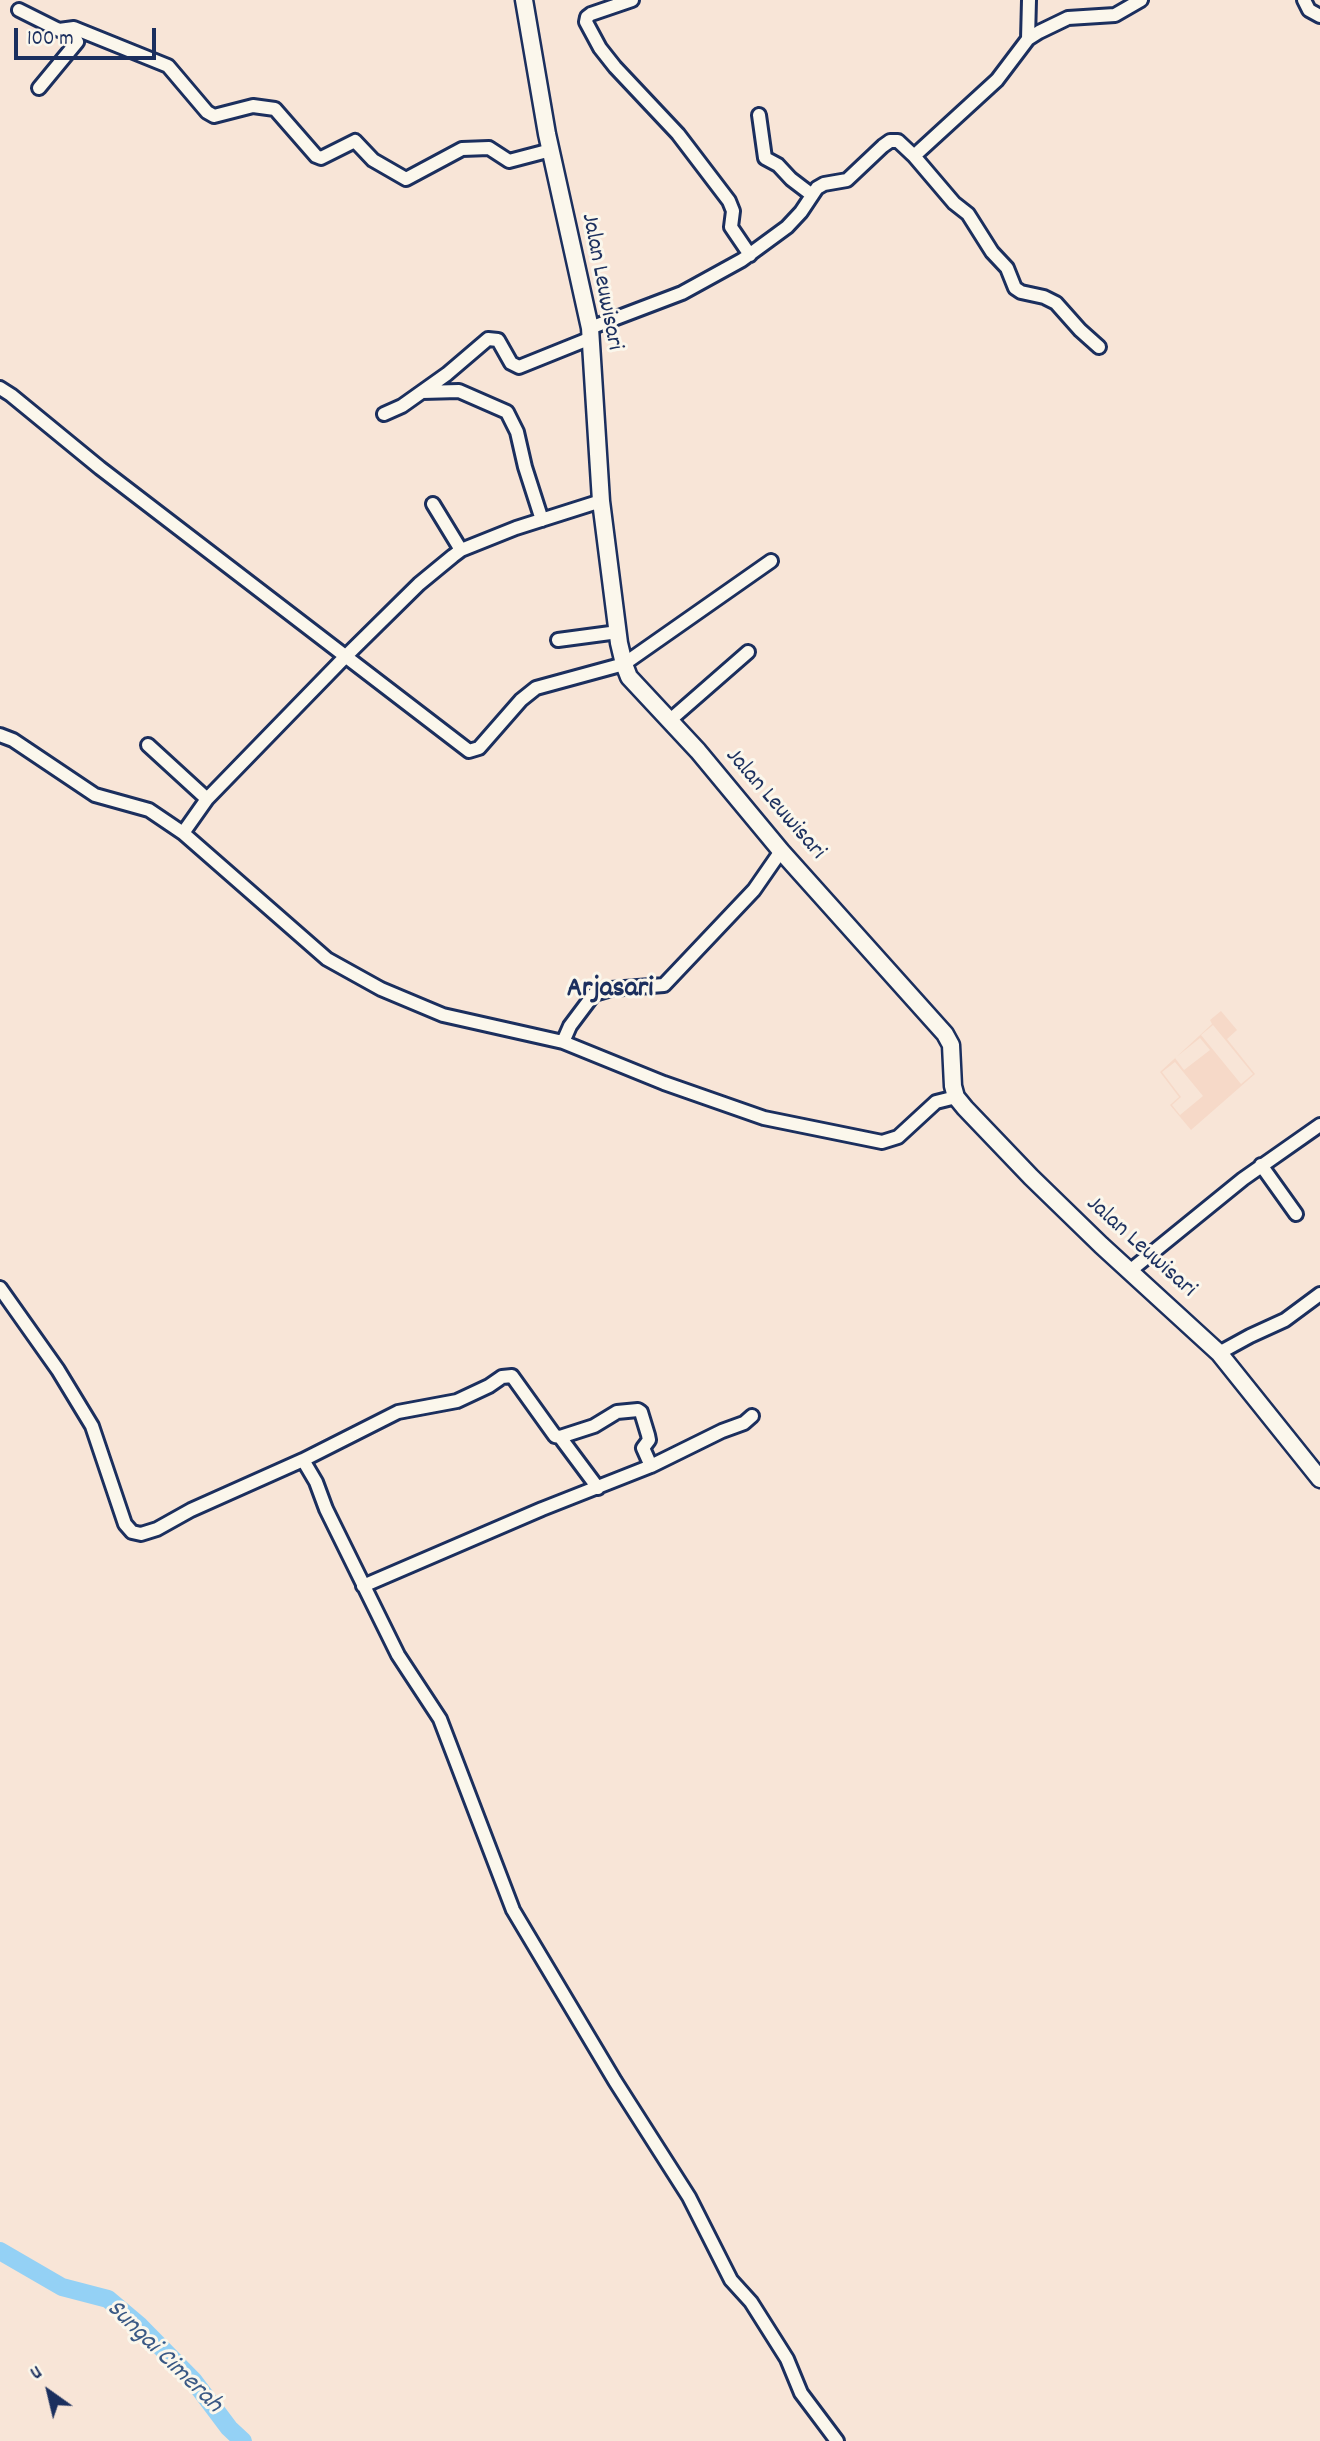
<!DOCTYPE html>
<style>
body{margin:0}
#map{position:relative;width:1320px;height:2441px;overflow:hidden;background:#f8e5d7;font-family:Dekko,sans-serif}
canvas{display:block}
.north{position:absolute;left:14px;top:2357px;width:70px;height:70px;-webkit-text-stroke:5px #fbf7ec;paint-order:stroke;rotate:326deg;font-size:19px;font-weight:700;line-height:28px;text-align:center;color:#1b2f5e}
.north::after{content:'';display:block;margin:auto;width:24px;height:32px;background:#1b2f5e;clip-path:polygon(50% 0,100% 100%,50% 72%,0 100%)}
.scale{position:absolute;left:14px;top:28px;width:142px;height:32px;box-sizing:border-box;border:4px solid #1b2f5e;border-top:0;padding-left:9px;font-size:21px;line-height:24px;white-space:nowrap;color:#1b2f5e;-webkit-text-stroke:5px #fbf7ec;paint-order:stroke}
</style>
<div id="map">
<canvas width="1320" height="2441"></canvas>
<div class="north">U</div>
<div class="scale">100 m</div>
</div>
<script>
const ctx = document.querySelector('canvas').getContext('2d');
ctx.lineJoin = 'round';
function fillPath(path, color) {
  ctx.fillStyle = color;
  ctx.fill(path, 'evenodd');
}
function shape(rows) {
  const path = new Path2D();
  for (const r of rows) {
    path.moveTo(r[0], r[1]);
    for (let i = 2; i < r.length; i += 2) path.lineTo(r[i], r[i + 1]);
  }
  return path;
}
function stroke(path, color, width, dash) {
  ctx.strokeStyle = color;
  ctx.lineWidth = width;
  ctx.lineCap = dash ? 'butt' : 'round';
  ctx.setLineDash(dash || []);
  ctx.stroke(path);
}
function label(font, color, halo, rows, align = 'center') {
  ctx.font = font + ' Dekko,sans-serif';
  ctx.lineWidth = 6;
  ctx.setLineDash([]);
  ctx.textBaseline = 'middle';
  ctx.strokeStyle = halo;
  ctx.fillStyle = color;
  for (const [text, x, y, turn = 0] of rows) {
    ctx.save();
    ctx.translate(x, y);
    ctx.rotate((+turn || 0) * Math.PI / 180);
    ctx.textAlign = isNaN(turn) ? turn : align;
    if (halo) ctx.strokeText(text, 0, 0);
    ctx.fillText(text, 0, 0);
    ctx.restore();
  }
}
const built = shape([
 [1221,1011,1237,1030,1227,1039,1255,1074,1191,1130,1170,1105,1179,1097,1160,1072,1212,1024,1210,1020],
 [1213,1025,1253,1074,1241,1084,1201,1035],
 [1200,1038,1210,1050,1184,1070,1175,1058],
 [1175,1062,1203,1096,1180,1115,1172,1105,1181,1097,1162,1072]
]);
const river = shape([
 [0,2251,62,2287,108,2299,140,2326,193,2380,229,2428,243,2441]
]);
const street = shape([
 [632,0,591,14,587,17,586,22,600,48,615,67,678,134,729,201,733,211,731,227,750,255],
 [1304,0,1309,10,1320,16],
 [19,10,59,30,74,28,168,66,207,112,214,116,253,106,275,109,316,156,321,158,355,141,373,160,406,179,462,149,489,148,509,161,551,150],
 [1028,39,1029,0],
 [39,88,77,42,68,29],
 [759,115,765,158,778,165,791,179,812,195],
 [914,156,954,203,968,214,992,252,1007,268,1015,288,1021,292,1044,297,1056,303,1080,330,1099,347],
 [590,328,682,293,742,260,787,227,801,212,817,188,824,184,847,180,883,146,890,141,898,141,914,156,997,80,1028,39,1039,32,1068,18,1115,15,1141,0],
 [0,388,11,395,100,468,469,751,479,748,521,700,536,688,624,664,771,561],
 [422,392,459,391,507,412,517,432,525,467,542,520],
 [384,414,402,406,447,374,488,339,498,340,511,363,519,367,591,338],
 [433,504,461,550],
 [558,640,618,632],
 [669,721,748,652],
 [0,735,13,740,95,795,149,810,183,833,327,959,381,989,443,1015,563,1042,664,1083,764,1118,882,1142,898,1137,936,1102,956,1097],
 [148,745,207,799],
 [183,833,207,799,345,657,419,584,453,556,461,550,516,528,601,501],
 [563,1042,570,1026,594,994,611,989,664,985,754,890,781,851],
 [1261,1165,1296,1214],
 [1131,1270,1243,1179,1320,1125],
 [0,1288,58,1370,92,1426,125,1524,132,1532,141,1534,157,1529,191,1510,303,1460],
 [1219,1353,1250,1336,1285,1320,1320,1294],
 [560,1437,598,1488],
 [651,1466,643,1448,649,1440,648,1435,641,1412,638,1410,617,1412,594,1426,560,1437,555,1436,512,1376,502,1377,489,1386,457,1401,398,1412,303,1460,316,1482,326,1509,398,1655,440,1719,513,1910,615,2081,689,2197,731,2280,751,2302,787,2359,801,2393,837,2441],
 [363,1586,542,1509,651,1466,722,1431,744,1423,752,1416]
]);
const secondary = shape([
 [524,0,547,134,590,328,601,501,619,643,624,664,629,677,698,751,781,851,945,1034,951,1045,953,1086,956,1097,965,1108,1031,1177,1101,1245,1219,1353,1320,1479]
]);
const streetNames = [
 ["Jalan Leuwisari",600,282,79],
 ["Jalan Leuwisari",774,805,49],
 ["Jalan Leuwisari",1140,1248,42]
];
const waterNames = [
 ["Sungai Cimerah",163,2358,44]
];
const quarterNames = [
 ["Arjasari",610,991]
];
fillPath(built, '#f6d9c8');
stroke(river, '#94d1f5', 18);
stroke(street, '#1b2f5e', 18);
stroke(secondary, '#1b2f5e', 21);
stroke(street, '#fbf7ec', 12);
stroke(secondary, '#fbf7ec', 16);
label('24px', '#1b2f5e', '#fbf7ec', streetNames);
label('italic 26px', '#395884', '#fbf7ec', waterNames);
label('bold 28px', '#1b2f5e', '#fbf7ec', quarterNames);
</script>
